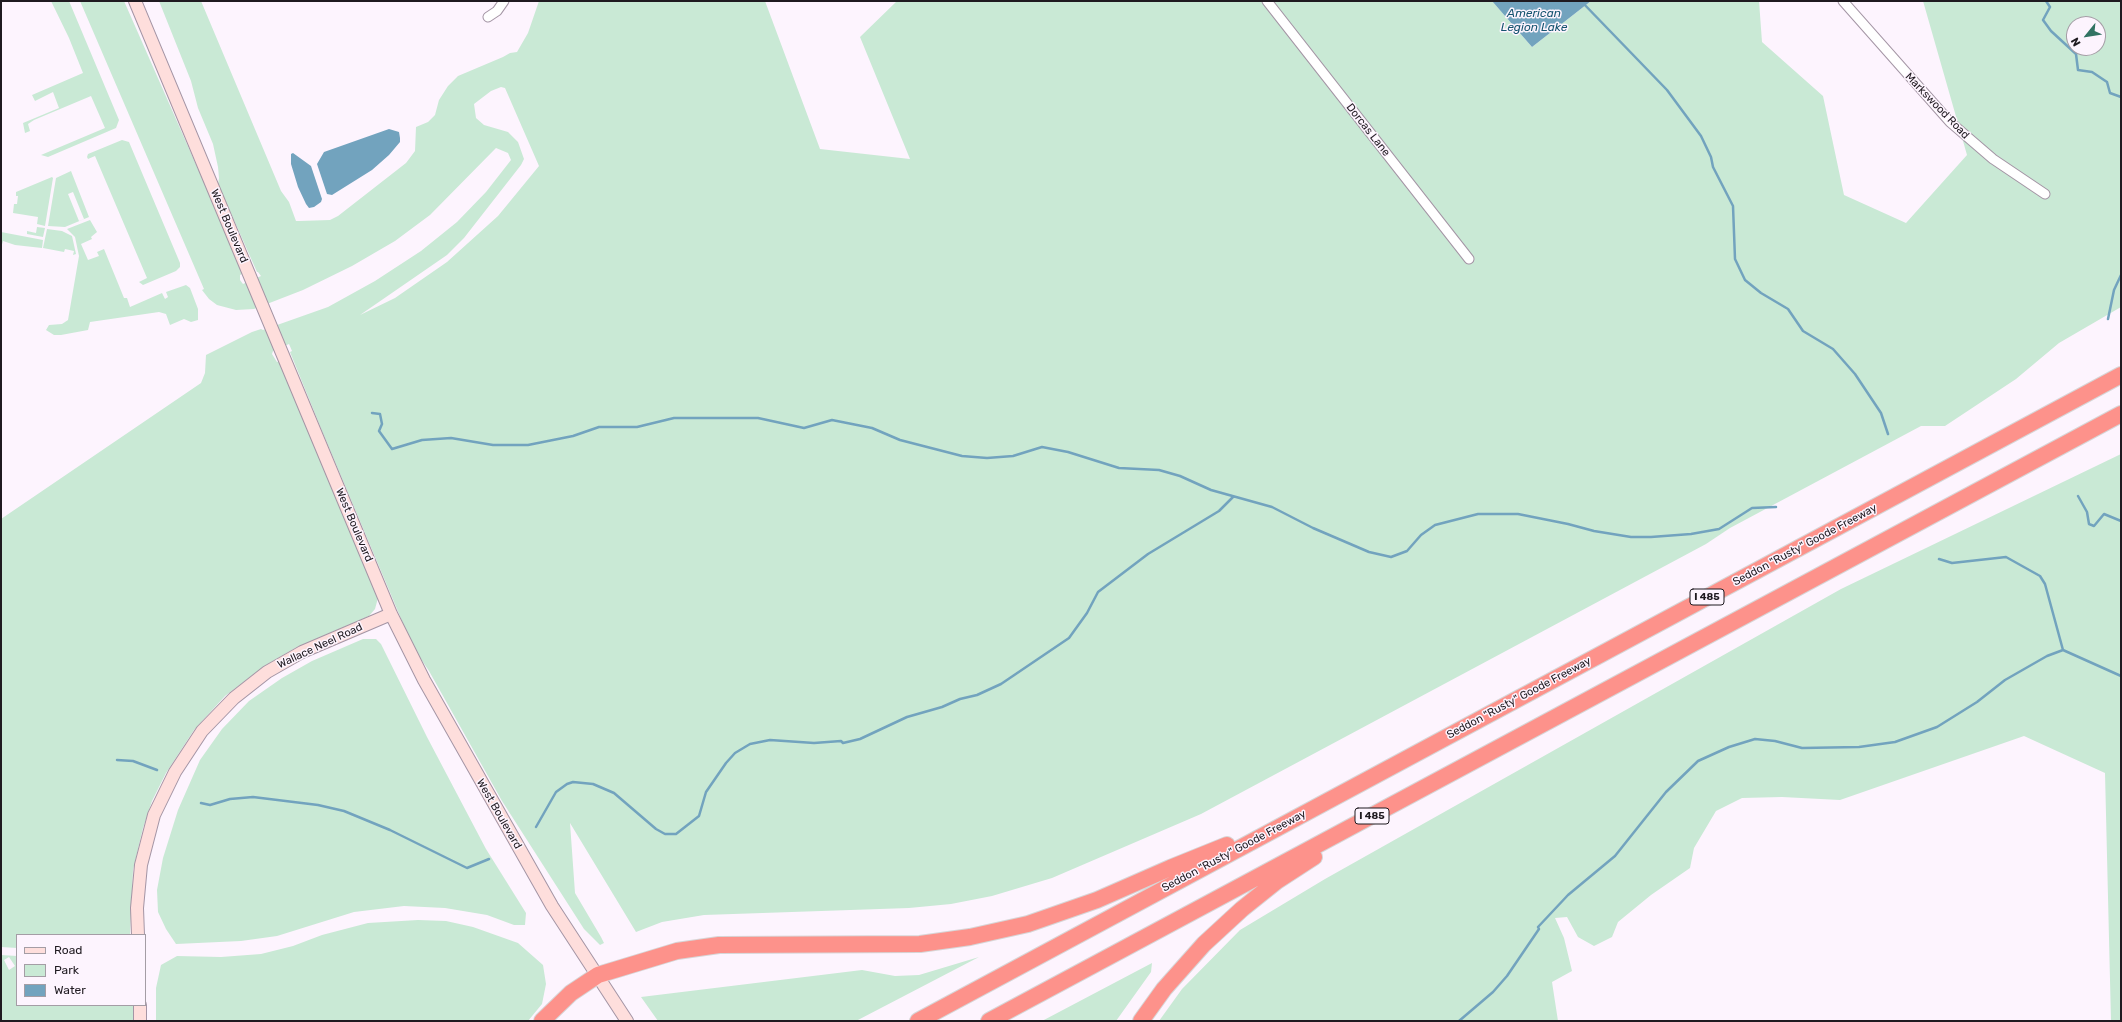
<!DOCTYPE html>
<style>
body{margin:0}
#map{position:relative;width:2122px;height:1022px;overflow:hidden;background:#fdf4fe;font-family:Rubik,sans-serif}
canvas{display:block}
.frame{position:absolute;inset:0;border:2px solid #1f1a20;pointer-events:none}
.legend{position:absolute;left:16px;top:934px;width:130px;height:72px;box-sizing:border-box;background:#fdf4fe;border:1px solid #a49da5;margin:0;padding:5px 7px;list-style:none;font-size:12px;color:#1f1a20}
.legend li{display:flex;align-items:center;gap:8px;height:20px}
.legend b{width:20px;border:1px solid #a49da5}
.north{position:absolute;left:2066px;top:16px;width:40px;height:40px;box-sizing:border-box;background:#fdf4fe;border:1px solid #a49da5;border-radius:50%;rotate:240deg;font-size:11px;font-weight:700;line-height:16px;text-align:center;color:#1f1a20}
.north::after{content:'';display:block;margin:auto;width:14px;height:18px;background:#327363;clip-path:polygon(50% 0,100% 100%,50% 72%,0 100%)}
</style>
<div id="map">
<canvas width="2122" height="1022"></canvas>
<div class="frame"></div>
<ul class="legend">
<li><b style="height:5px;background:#fededc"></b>Road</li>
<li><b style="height:11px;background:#c9e9d5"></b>Park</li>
<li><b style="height:11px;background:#72a3be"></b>Water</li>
</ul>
<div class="north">N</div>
</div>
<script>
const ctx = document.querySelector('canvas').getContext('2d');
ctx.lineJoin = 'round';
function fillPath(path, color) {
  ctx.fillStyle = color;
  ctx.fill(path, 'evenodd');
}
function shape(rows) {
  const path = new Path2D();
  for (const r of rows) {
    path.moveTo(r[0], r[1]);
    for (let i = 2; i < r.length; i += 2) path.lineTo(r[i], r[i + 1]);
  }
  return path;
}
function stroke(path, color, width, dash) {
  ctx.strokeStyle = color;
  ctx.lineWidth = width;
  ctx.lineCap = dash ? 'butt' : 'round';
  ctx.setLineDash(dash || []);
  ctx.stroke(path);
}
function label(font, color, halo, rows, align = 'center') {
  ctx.font = font + ' Rubik,sans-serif';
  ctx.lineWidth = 3;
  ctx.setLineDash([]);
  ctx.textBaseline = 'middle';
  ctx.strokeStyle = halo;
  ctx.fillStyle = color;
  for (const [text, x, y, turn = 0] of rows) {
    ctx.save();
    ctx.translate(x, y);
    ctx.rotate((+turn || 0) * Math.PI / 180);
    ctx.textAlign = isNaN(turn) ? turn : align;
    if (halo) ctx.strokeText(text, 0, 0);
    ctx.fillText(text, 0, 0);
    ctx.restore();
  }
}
const green = shape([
 [51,1,69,1,119,120,116,128,48,157,41,155,105,128,91,96,34,120,28,124,30,131,25,133,23,123,59,108,53,92,35,101,32,95,83,73,69,38],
 [80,1,124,1,231,244,242,274,240,275,240,280,243,284,261,276,258,272,257,272,218,184,219,178,218,167,213,144,198,108,191,81,159,1,201,1,281,191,289,202,296,221,299,221,330,220,338,216,406,163,415,151,416,127,428,122,435,115,439,100,448,86,458,76,503,57,510,53,517,52,528,33,539,1,765,1,820,149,910,159,860,37,897,1,1492,1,1532,47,1591,1,1759,1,1762,42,1823,96,1844,195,1906,223,1967,155,1923,1,2121,1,2121,307,2059,343,2016,379,1945,426,1921,426,1730,528,1706,544,1201,814,1052,878,992,896,951,904,909,908,704,915,662,922,636,932,570,823,575,893,601,937,604,943,600,945,584,929,502,801,429,671,413,647,322,431,290,352,292,351,289,344,273,351,272,354,277,362,280,361,378,598,375,609,369,616,295,648,266,665,225,696,194,730,166,773,152,801,143,828,133,870,130,935,17,935,17,948,1,947,1,519,201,383,205,373,206,355,252,332,261,329,263,330,328,307,375,281,421,251,457,222,486,192,511,160,508,153,496,148,430,215,395,241,352,266,303,290,254,309,236,310,217,305,209,299,202,290,204,289],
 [2074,24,2098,24,2098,48,2074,48],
 [501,87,505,88,539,166,498,216,447,262,395,298,360,315,447,255,464,238,521,165,524,159,518,142,508,132,484,125,476,118,474,104,491,91],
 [122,140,129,142,180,263,180,267,176,271,143,285,139,282,147,278,95,156,88,159,87,157,88,154],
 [71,171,89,217,65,227,48,226,56,178],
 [73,192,84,219,79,221,68,194],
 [52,177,53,178,45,226,37,224,38,217,13,213,14,204,17,204,18,196,16,196,16,192],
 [90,220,97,232,91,237,92,239,81,244,88,260,99,256,97,252,104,249,124,298,127,298,130,307,162,293,165,299,168,297,166,292,186,285,190,288,198,309,198,320,191,322,184,319,170,325,166,314,159,312,90,322,88,330,61,335,54,335,46,330,49,325,62,324,68,320,79,256,75,237,67,229],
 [37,227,45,228,43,237,27,234,27,231,36,233],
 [47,229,62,231,72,236,76,254,73,255,74,251,65,249,64,252,43,248],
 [1,232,43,240,42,248,15,245,3,241,1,248],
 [2121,454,2121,1021,2111,1021,2105,773,2024,736,1840,800,1782,797,1742,798,1716,811,1694,848,1690,868,1651,895,1618,922,1612,937,1594,946,1578,937,1567,917,1555,918,1564,938,1572,971,1552,982,1558,1021,1159,1021,1182,989,1240,930,1325,879,1841,589],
 [363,639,376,639,381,644,427,737,486,849,526,913,525,925,514,925,487,915,445,908,404,906,354,912,277,936,241,941,176,944,166,929,158,912,157,890,163,858,178,810,200,760,222,729,249,701,282,678,312,661],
 [418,920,446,921,473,927,518,943,543,965,546,984,542,1004,528,1021,156,1021,156,988,161,965,177,956,221,957,261,954,293,946,322,935,368,923],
 [1,955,17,956,17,1005,134,1005,135,1021,1,1021],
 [9,957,15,966,9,970,4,960],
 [979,957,856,1021,658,1021,641,997,862,970,895,976,919,975],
 [1152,963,1151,972,1116,1021,1042,1021]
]);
const water = shape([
 [1492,1,1591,1,1532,47],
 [389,129,399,132,400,138,400,142,389,155,372,170,332,195,327,194,317,164,324,152],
 [293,153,311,166,322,199,321,202,314,207,309,208,306,204,298,187,291,164,291,154]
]);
const stream = shape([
 [1581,1,1667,90,1701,136,1711,157,1713,167,1733,206,1735,259,1745,280,1761,293,1788,309,1803,331,1833,349,1855,374,1881,413,1888,434],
 [2046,1,2050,7,2043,20,2051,31,2076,54,2078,70,2092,72,2107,82,2110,93,2121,97],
 [2108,319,2114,290,2121,275],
 [372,413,380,414,382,424,379,431,392,449,422,440,451,438,493,445,528,445,573,436,599,427,637,427,674,418,758,418,804,428,832,420,872,428,900,440,962,456,987,458,1013,456,1042,447,1068,452,1119,468,1159,470,1180,476,1211,490,1272,507,1313,528,1369,552,1391,557,1407,551,1421,535,1435,525,1478,514,1518,514,1568,524,1594,531,1631,537,1651,537,1691,534,1719,529,1752,508,1776,507],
 [2078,496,2087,512,2089,524,2094,526,2104,514,2121,521],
 [1939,559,1952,563,2006,557,2040,576,2045,584,2063,650,2121,676],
 [117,760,133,761,157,770],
 [201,803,210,805,230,799,253,797,318,805,344,811,390,830,467,868,489,859],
 [536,827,556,792,567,784,573,782,593,784,614,793,656,829,665,834,676,834,699,816,706,792,726,763,735,753,750,744,770,740,814,743,841,741,843,743,860,739,907,717,942,707,960,699,977,695,1001,684,1069,638,1087,613,1098,592,1148,554,1219,511,1233,497],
 [1459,1021,1493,992,1507,976,1539,929,1538,927,1568,895,1615,856,1666,792,1698,761,1729,747,1755,739,1775,741,1802,748,1859,747,1895,742,1937,727,1977,702,2005,680,2047,656,2063,650]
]);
const street = shape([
 [1267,1,1469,259],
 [1843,1,1950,122,1993,159,2045,194],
 [488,17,497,11,504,1]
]);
const secondary = shape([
 [135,1,391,614,424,680,552,906,627,1021],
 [138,935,137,908,141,865,154,815,175,772,202,731,234,698,267,672,302,652,391,614],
 [140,1021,140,1005]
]);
const highway = shape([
 [542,1021,571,993,598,975,677,951,719,945,920,944,970,937,1028,924,1097,900,1170,868,1227,845],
 [918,1021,2121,375],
 [989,1021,2121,414],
 [1141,1021,1164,989,1204,944,1242,909,1277,881,1314,857]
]);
const shields = [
 [1707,597,34],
 [1372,816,34]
];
const shieldNames = [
 ["I 485",1707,597],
 ["I 485",1372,816]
];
const streetNames = [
 ["Markswood Road",1937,106,46],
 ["Dorcas Lane",1368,130,52],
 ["West Boulevard",229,226,67],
 ["West Boulevard",354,525,67],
 ["Seddon \"Rusty\" Goode Freeway",1805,545,-28],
 ["Wallace Neel Road",320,646,-25],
 ["Seddon \"Rusty\" Goode Freeway",1519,698,-28],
 ["West Boulevard",499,814,60],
 ["Seddon \"Rusty\" Goode Freeway",1234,851,-28]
];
const waterNames = [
 ["American",1534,14],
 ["Legion Lake",1534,28]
];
fillPath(green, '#c9e9d5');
fillPath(water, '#72a3be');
stroke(stream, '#72a3be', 2.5);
stroke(street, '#a495a5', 11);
stroke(secondary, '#a495a5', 14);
stroke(highway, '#d7d6d7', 18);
stroke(street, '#fff', 9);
stroke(secondary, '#fededc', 12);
stroke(highway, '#fd928b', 16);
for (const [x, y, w] of shields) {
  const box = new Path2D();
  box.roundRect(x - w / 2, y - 8, w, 16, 3);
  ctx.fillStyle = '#fdf4fe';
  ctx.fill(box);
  stroke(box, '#1f1a20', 1);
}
label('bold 10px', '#1f1a20', null, shieldNames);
label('11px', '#1f1a20', '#fdf4fe', streetNames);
label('italic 12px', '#14536f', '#fdf4fe', waterNames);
</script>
